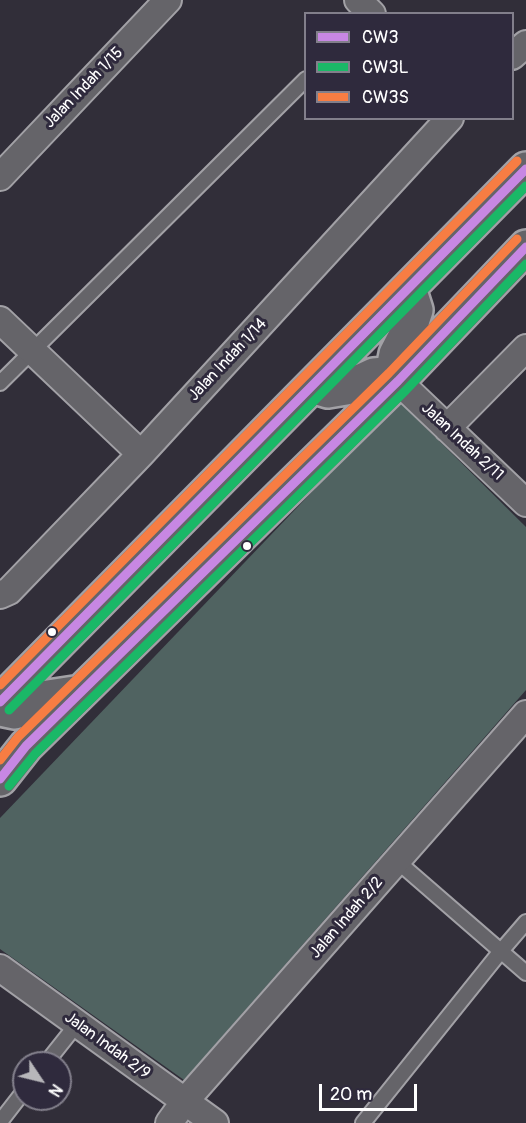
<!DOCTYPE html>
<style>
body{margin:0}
#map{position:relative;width:526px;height:1123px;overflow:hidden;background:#312e39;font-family:Pangolin,sans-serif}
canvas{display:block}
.legend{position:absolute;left:304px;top:12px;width:210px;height:108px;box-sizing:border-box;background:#2f2a3d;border:2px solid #827f8b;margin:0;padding:8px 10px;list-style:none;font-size:18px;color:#fff}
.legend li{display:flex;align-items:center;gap:12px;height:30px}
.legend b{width:30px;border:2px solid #827f8b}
.north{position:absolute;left:12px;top:1051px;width:60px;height:60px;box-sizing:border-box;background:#2f2a3d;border:2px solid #827f8b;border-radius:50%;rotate:125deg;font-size:16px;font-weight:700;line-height:24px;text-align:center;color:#fff}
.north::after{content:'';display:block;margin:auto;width:21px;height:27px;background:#b7b6ba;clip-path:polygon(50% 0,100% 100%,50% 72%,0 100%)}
.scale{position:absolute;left:319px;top:1084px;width:98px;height:27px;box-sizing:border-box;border:3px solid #fff;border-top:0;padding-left:8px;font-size:18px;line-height:21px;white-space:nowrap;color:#fff;-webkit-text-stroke:4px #2f2a3d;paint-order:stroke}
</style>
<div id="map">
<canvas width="526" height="1123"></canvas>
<ul class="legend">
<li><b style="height:8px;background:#c787e3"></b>CW3</li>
<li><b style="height:8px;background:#1ab867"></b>CW3L</li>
<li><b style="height:8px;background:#f77d43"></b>CW3S</li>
</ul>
<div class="north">N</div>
<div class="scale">20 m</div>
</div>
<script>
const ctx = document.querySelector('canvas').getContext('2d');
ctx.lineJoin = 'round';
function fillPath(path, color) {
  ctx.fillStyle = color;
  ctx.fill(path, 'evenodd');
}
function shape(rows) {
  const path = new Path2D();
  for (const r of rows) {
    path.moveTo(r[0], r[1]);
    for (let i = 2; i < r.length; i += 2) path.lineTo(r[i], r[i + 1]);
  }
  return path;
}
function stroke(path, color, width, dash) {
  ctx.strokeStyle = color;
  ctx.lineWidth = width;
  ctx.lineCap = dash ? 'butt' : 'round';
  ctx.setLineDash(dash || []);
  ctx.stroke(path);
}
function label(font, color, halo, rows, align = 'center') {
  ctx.font = font + ' Pangolin,sans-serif';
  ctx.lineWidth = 6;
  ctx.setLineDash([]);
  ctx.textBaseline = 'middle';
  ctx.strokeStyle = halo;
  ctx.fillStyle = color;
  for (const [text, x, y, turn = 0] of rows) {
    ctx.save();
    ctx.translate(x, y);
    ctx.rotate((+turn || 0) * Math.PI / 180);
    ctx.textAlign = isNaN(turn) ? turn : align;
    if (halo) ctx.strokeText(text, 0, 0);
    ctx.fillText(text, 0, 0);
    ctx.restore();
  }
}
const green = shape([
 [399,401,526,527,526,690,184,1080,0,949,0,818]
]);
const lane = shape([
 [0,383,306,79],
 [397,861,526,973],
 [46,1063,77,1024],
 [0,1122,24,1091],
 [363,1123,501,951,526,922]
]);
const street = shape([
 [358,0,372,14],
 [512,56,526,44],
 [0,177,168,0],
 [0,320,141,454],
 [398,381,526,503],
 [447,428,526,348],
 [0,595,9,591,141,454,450,118],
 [0,968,215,1123],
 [169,1123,185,1101,526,714]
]);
const secondary = shape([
 [398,381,394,364,396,354,411,325,416,310,409,288],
 [312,386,328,391,346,388,374,375,385,374,398,381],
 [0,702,526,169],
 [0,709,15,712,48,697,81,692],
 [0,779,26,746,398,381,526,247]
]);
const bus1 = shape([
 [0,702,526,169],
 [0,779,26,746,398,381,526,247]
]);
const bus2 = shape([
 [9,710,526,186],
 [9,786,35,754,406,390,526,264]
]);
const bus3 = shape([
 [0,685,517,161],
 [0,760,18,737,389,373,517,239]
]);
const markers = [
 [247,546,5,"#fff"],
 [52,632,5,"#fff"]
];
const streetNames = [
 ["Jalan Indah 1/15",84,88,-46],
 ["Jalan Indah 1/14",228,360,-47],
 ["Jalan Indah 2/11",462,442,43],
 ["Jalan Indah 2/2",347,918,-49],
 ["Jalan Indah 2/9",107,1046,36]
];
fillPath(green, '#506361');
stroke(lane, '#a2a1a6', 18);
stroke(street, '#a2a1a6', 30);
stroke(secondary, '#a2a1a6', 38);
stroke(lane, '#656469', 14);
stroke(street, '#656469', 26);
stroke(secondary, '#656469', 33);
stroke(bus1, '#c787e3', 9);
stroke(bus2, '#1ab867', 9);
stroke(bus3, '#f77d43', 9);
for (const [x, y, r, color] of markers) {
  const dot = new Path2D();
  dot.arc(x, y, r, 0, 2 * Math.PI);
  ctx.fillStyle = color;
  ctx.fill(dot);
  stroke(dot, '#2f2a3d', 2);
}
label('16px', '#fff', '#2f2a3d', streetNames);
</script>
